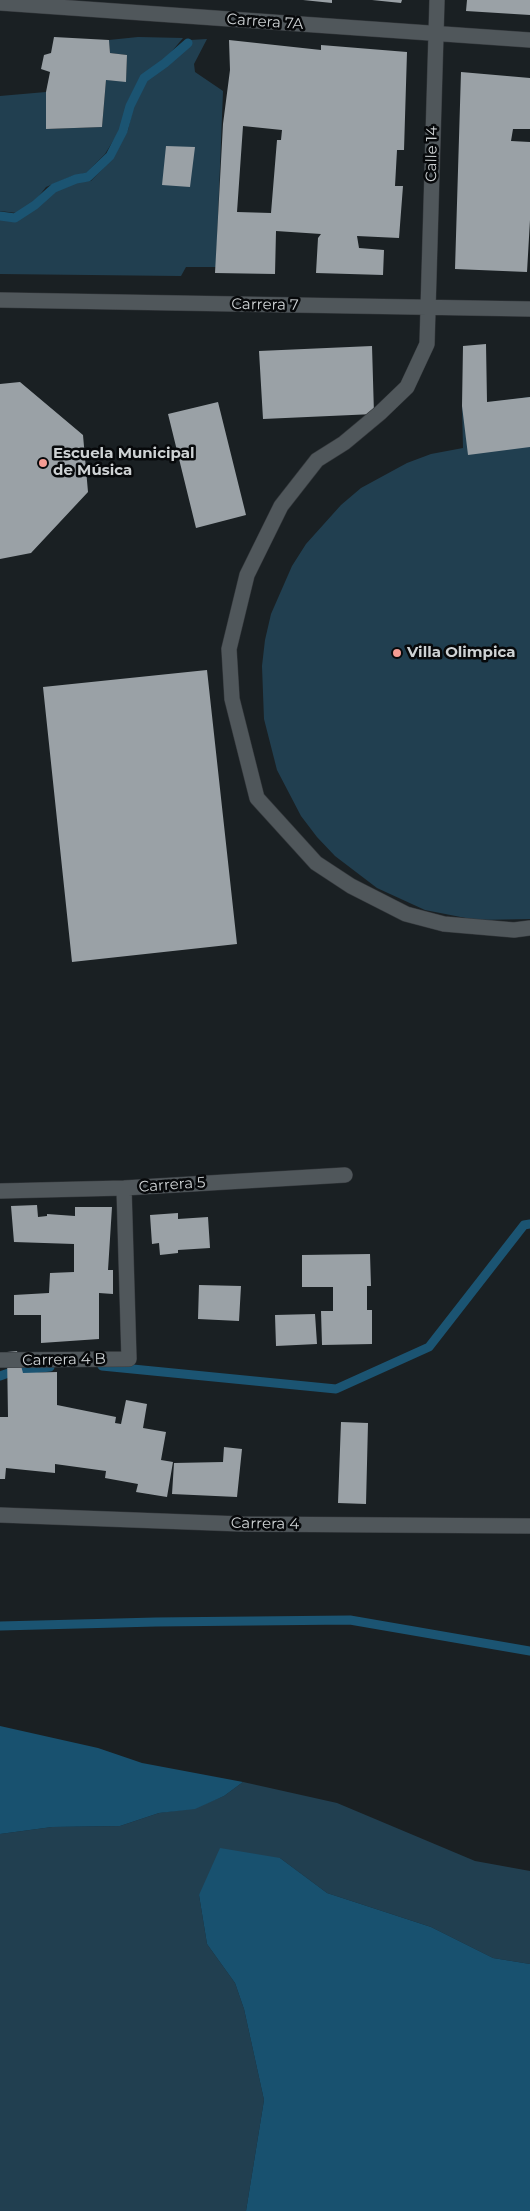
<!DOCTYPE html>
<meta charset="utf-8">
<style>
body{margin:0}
canvas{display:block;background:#1a2023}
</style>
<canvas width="530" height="2211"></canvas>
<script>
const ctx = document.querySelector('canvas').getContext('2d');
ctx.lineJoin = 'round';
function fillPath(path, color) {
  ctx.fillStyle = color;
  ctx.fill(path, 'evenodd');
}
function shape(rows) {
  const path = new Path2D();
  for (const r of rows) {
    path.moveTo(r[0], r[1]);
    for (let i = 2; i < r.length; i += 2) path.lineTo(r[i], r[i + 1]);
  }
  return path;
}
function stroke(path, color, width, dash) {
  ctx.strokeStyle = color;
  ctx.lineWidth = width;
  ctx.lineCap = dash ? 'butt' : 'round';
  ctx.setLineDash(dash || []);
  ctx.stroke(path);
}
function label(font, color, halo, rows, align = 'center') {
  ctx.font = font + ' Montserrat,sans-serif';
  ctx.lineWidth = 5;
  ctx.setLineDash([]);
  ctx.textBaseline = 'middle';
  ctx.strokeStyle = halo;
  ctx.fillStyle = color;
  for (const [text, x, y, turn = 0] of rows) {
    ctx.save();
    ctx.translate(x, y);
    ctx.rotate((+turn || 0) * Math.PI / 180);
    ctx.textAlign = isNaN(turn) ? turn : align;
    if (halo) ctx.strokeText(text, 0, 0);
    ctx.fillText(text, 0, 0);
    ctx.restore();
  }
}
const green = shape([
 [138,37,183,38,167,57,140,78,128,101,121,128,105,154,86,173,72,176,46,187,35,201,17,213,0,211,0,96,46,92,46,129,102,127,106,80,126,81,127,55,110,53,109,40],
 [207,39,194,64,195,72,223,91,216,267,186,267,181,276,0,274,0,220,15,220,37,207,56,189,77,182,91,181,113,158,128,130,134,105,146,80,169,64,190,45,190,40],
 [530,397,530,919,476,920,425,910,377,888,335,856,317,837,301,816,277,770,264,719,262,666,265,640,271,614,292,566,306,544,341,505,361,488,407,463,431,454,463,448,462,406],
 [243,1782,337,1803,475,1861,530,1871,530,1964,493,1958,431,1927,327,1893,280,1858,199,1895,207,1944,235,1983,244,2009,264,2100,246,2211,0,2211,0,1834,52,1827,120,1826,159,1813,195,1808,224,1796]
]);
const forest = shape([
 [0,1726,98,1748,142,1763,243,1782,224,1796,195,1809,159,1813,120,1826,52,1827,0,1834],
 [220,1848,280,1858,327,1893,431,1927,493,1958,530,1964,530,2211,246,2211,264,2100,244,2009,235,1983,207,1944,199,1895]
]);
const stream = shape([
 [0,216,15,218,35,205,54,188,76,179,88,177,110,156,123,131,130,106,144,78,165,63,188,43],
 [102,1366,336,1389,429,1347,524,1225,530,1224],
 [0,1376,14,1371,50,1367],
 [0,1626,156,1622,350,1620,530,1651]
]);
const building = shape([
 [303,0,332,0,332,3],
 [372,0,402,0,401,3],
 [467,0,530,0,530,15,466,11],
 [54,37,109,40,110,53,127,55,126,82,106,80,102,127,46,129,46,92,50,72,41,69,44,55,51,53],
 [229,40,321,50,321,45,407,52,404,150,397,150,395,186,403,186,399,238,357,236,359,248,384,250,383,275,316,273,318,238,321,234,276,231,275,274,215,273,223,124,230,70],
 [243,126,282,130,281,140,277,140,271,213,237,212],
 [461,72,530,78,530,129,513,129,511,141,530,142,530,220,527,272,455,269],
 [166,146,195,147,190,187,162,185],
 [486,344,487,402,530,397,530,447,468,455,462,406,463,346],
 [372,346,374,414,263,419,259,351],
 [20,382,83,435,88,492,31,553,0,559,0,384],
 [218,402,246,515,196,528,168,414],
 [207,670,237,944,72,962,43,687],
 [37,1205,38,1217,47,1216,47,1214,75,1216,75,1207,112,1207,108,1270,113,1270,113,1294,99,1293,99,1339,41,1343,41,1315,14,1315,14,1295,49,1293,50,1273,74,1272,74,1244,14,1242,11,1206],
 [178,1213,178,1219,208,1217,210,1248,178,1250,178,1253,160,1255,159,1243,152,1244,150,1215],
 [370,1254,371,1286,367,1286,367,1310,372,1310,372,1344,322,1345,321,1311,333,1311,333,1287,302,1287,302,1255],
 [199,1285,241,1286,239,1321,198,1319],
 [315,1314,317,1344,276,1346,275,1315],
 [17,1351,23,1373,57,1372,57,1405,116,1417,115,1423,121,1424,126,1400,147,1404,143,1428,166,1432,161,1460,173,1462,167,1497,136,1492,138,1484,105,1478,106,1471,55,1464,55,1473,6,1468,5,1479,0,1479,0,1417,8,1417,7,1352],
 [341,1422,368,1423,366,1504,338,1503],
 [224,1447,242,1449,237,1497,172,1494,174,1463,223,1462]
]);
const minor = shape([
 [437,0,427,344,407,387,380,413,344,443,317,460,281,506,247,575,229,649,232,699,257,798,316,863,351,886,406,914,444,924,514,930,530,928],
 [0,3,530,40],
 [0,300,530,309],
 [0,1191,124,1188,345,1175],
 [0,1360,129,1359,124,1188],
 [0,1515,241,1524,530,1526]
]);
const markers = [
 [43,463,5,"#f59c93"],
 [397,653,5,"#f59c93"]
];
const streetNames = [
 ["Carrera 7A",265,22,4],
 ["Calle 14",432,154,-89],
 ["Carrera 7",265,305,1],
 ["Carrera 5",172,1185,-4],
 ["Carrera 4 B",64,1360,-1],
 ["Carrera 4",265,1524,1]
];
const poiNames = [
 ["Escuela Municipal",53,454],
 ["de Música",53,471],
 ["Villa Olimpica",407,653]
];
fillPath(green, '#213f50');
fillPath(forest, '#18516f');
stroke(stream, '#1b5472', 9);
fillPath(building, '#9aa1a6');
stroke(minor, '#35393d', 16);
stroke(minor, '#50575b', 15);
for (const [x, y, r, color] of markers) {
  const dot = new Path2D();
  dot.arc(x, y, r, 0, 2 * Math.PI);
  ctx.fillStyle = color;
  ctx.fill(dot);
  stroke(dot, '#07090b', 2);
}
label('15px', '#ced2d4', '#07090b', streetNames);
label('bold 15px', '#ced2d4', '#07090b', poiNames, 'left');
</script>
